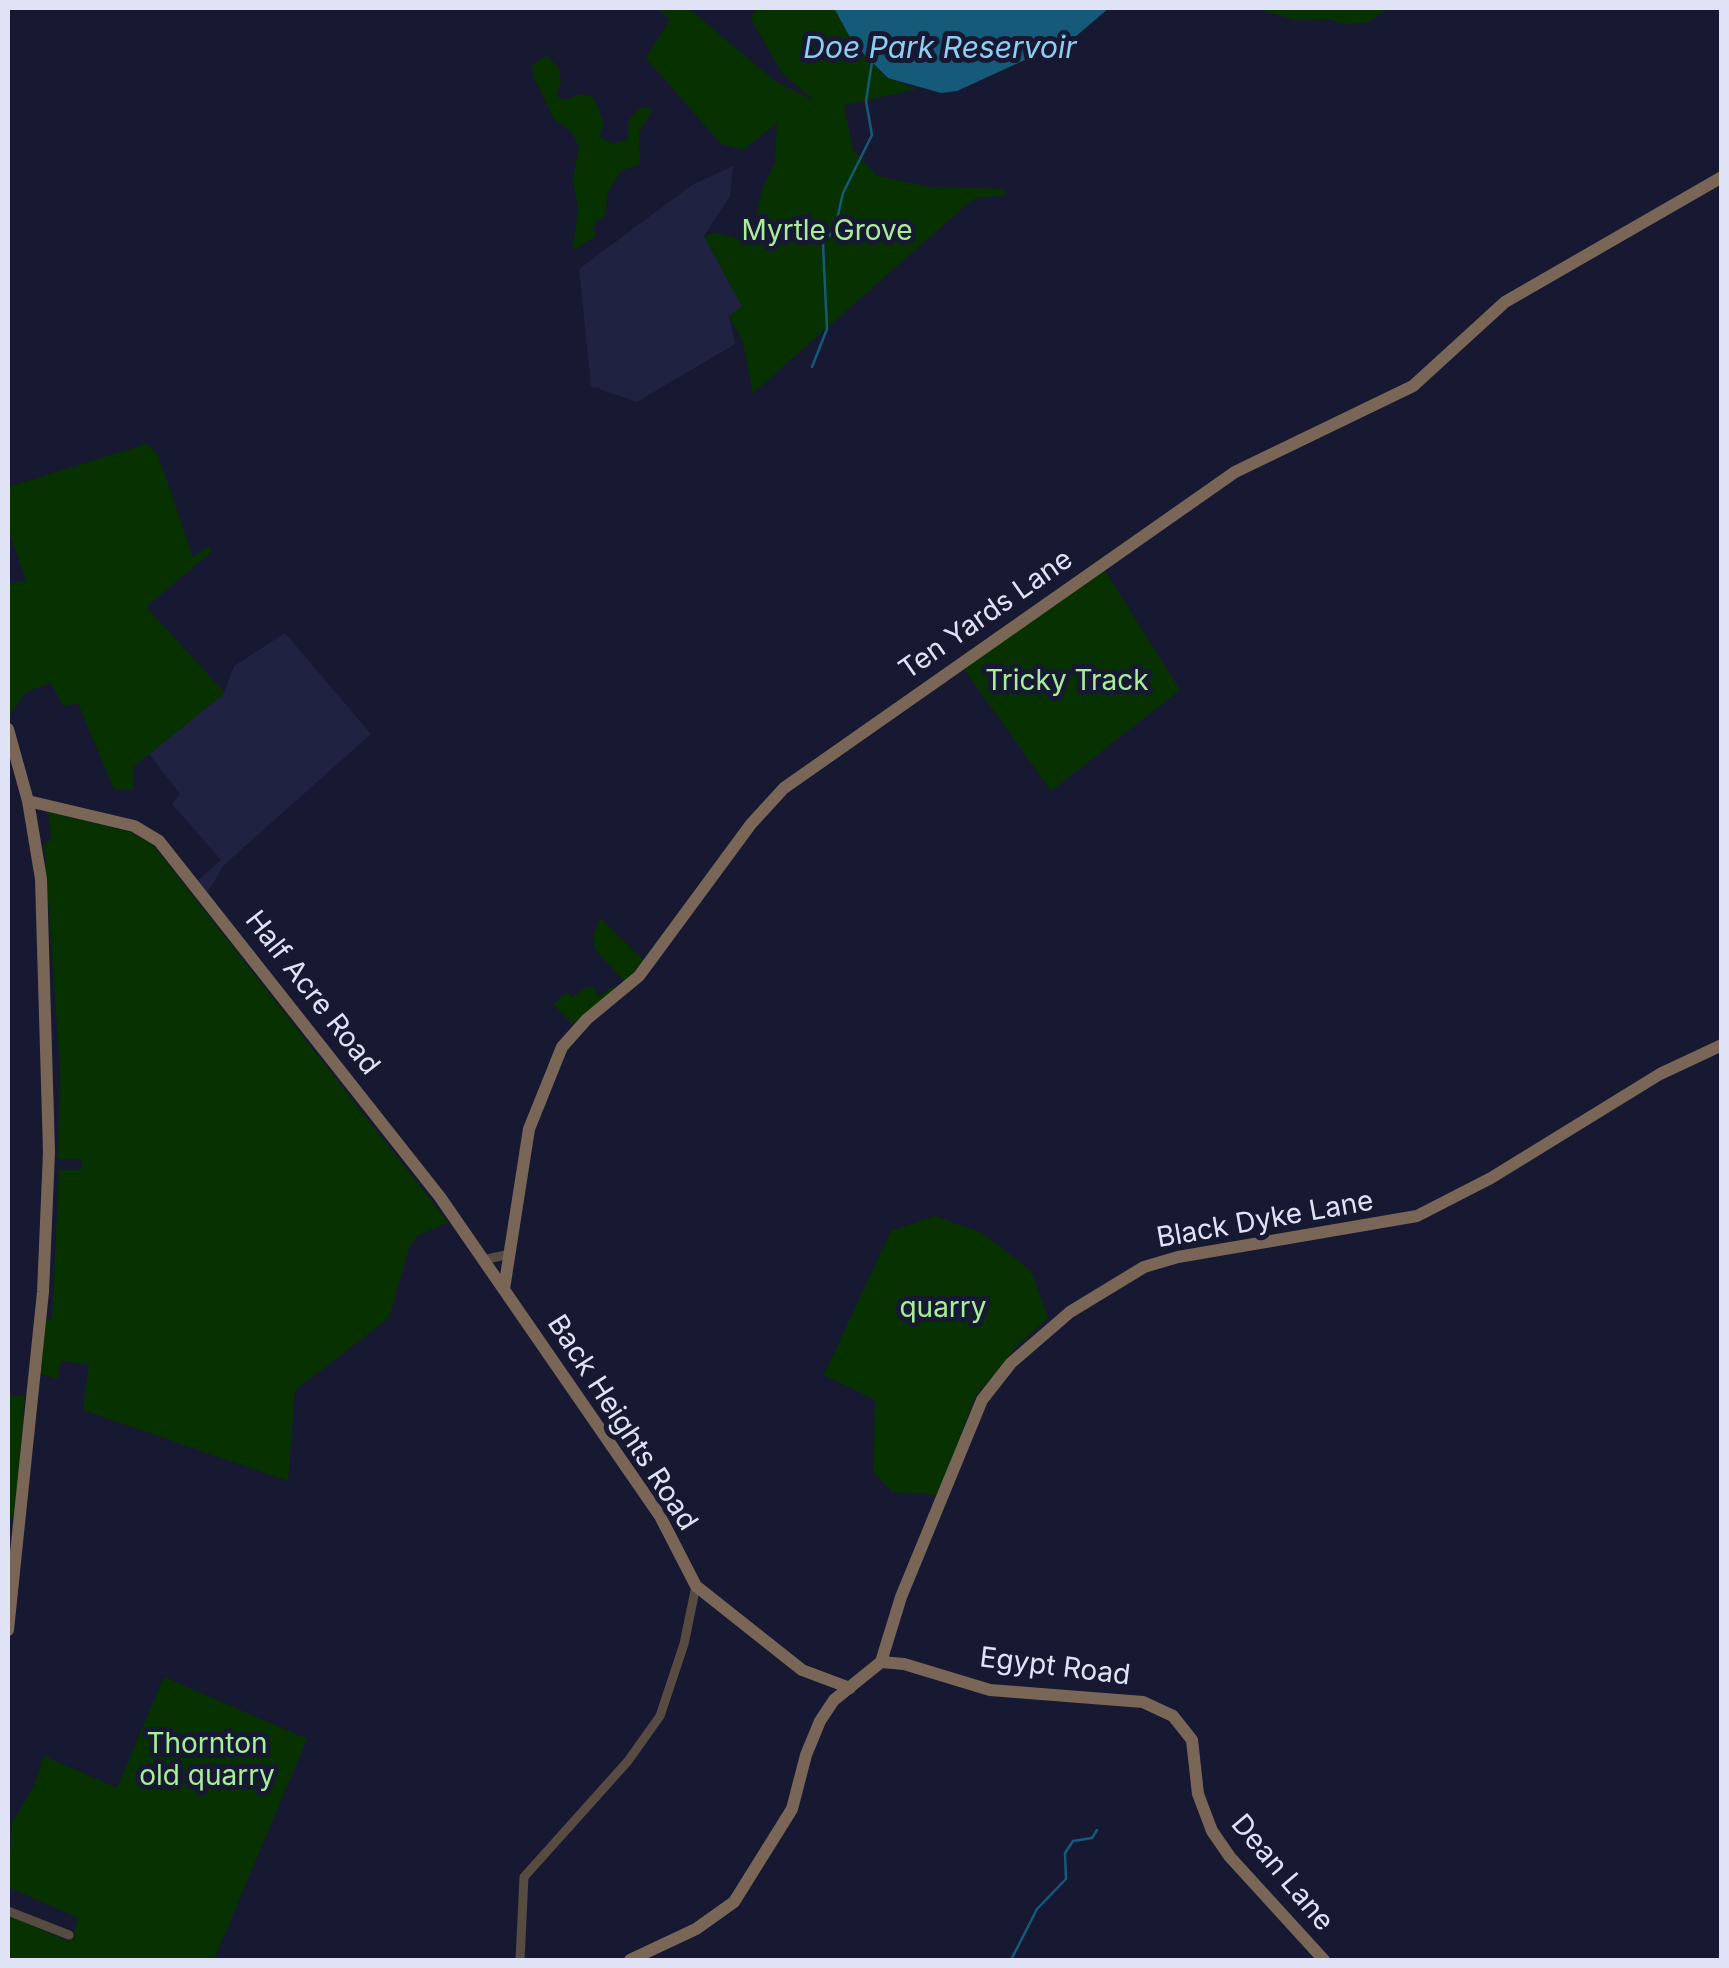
<!DOCTYPE html>
<style>
body{margin:0}
#map{position:relative;width:1729px;height:1968px;overflow:hidden;background:#171933;font-family:Inter,sans-serif}
canvas{display:block}
.frame{position:absolute;inset:0;border:10px solid #e0e3f5;pointer-events:none}
</style>
<div id="map">
<canvas width="1729" height="1968"></canvas>
<div class="frame"></div>
</div>
<script>
const ctx = document.querySelector('canvas').getContext('2d');
ctx.lineJoin = 'round';
function fillPath(path, color) {
  ctx.fillStyle = color;
  ctx.fill(path, 'evenodd');
}
function shape(rows) {
  const path = new Path2D();
  for (const r of rows) {
    path.moveTo(r[0], r[1]);
    for (let i = 2; i < r.length; i += 2) path.lineTo(r[i], r[i + 1]);
  }
  return path;
}
function stroke(path, color, width, dash) {
  ctx.strokeStyle = color;
  ctx.lineWidth = width;
  ctx.lineCap = dash ? 'butt' : 'round';
  ctx.setLineDash(dash || []);
  ctx.stroke(path);
}
function label(font, color, halo, rows, align = 'center') {
  ctx.font = font + ' Inter,sans-serif';
  ctx.lineWidth = 10;
  ctx.setLineDash([]);
  ctx.textBaseline = 'middle';
  ctx.strokeStyle = halo;
  ctx.fillStyle = color;
  for (const [text, x, y, turn = 0] of rows) {
    ctx.save();
    ctx.translate(x, y);
    ctx.rotate((+turn || 0) * Math.PI / 180);
    ctx.textAlign = isNaN(turn) ? turn : align;
    if (halo) ctx.strokeText(text, 0, 0);
    ctx.fillText(text, 0, 0);
    ctx.restore();
  }
}
const built = shape([
 [733,166,730,196,704,236,743,307,729,316,735,344,637,402,591,386,579,269,692,185],
 [285,633,371,734,224,865,206,895,196,882,221,860,172,804,180,794,149,754,224,693,234,666]
]);
const green = shape([
 [658,8,688,8,775,81,816,102,782,73,751,19,756,8,834,8,853,43,888,78,917,89,844,105,853,150,877,176,929,187,1005,189,1006,195,973,199,753,393,743,342,729,316,742,306,704,236,717,233,741,240,756,219,762,189,775,163,777,123,743,150,721,144,646,58,670,20],
 [1256,8,1388,8,1369,22,1346,24,1327,19,1294,20],
 [547,55,559,69,561,81,556,96,565,100,581,94,593,97,604,123,599,136,612,144,628,140,629,120,641,107,653,109,639,132,640,164,621,171,608,192,605,215,593,226,596,236,573,250,578,208,573,179,579,148,573,133,554,119,534,77,532,66],
 [147,444,158,455,193,557,209,546,212,551,146,607,225,693,133,767,133,790,114,789,78,703,63,706,51,683,26,692,10,715,8,709,8,584,26,581,8,528,8,487],
 [1102,566,1180,690,1051,791,961,665],
 [48,812,130,832,153,845,448,1222,417,1236,409,1248,389,1318,295,1390,288,1481,83,1410,89,1364,60,1361,58,1379,40,1374,46,1319,52,1320,59,1170,81,1169,82,1159,58,1159,60,1068,44,844,51,839],
 [600,918,643,960,625,982,595,949,593,936],
 [614,986,617,993,572,1024,553,1004,567,992,572,998,586,987,593,987,598,997],
 [935,1216,982,1233,1031,1271,1048,1318,1018,1345,975,1397,938,1495,892,1492,873,1471,875,1400,824,1375,891,1231],
 [8,1395,25,1396,15,1516,9,1519],
 [164,1677,307,1739,214,1960,8,1960,8,1915,70,1942,79,1918,8,1887,12,1823,35,1784,44,1756,117,1788]
]);
const water = shape([
 [834,8,1109,8,1075,37,957,91,941,93,888,78,853,43]
]);
const stream = shape([
 [812,367,827,329,823,244,835,228,843,193,872,135,866,101,872,62],
 [1011,1960,1037,1909,1066,1879,1065,1853,1073,1841,1092,1838,1097,1830]
]);
const street = shape([
 [482,1260,506,1255],
 [8,1911,69,1935],
 [520,1960,524,1877,628,1761,660,1716,684,1644,696,1586]
]);
const secondary = shape([
 [8,729,28,801,41,879,49,1152,43,1292,8,1630],
 [28,801,134,826,159,841,440,1197,660,1516,696,1586,802,1670,850,1688],
 [504,1289,529,1129,562,1047,587,1019,639,976,751,824,784,788,1235,472,1413,386,1505,302,1722,177],
 [881,1662,901,1597,982,1400,1011,1363,1070,1312,1144,1267,1178,1257,1417,1216,1491,1178,1660,1074,1722,1045],
 [881,1662,904,1664,990,1690,1143,1702,1173,1716,1192,1740,1198,1794,1212,1831,1230,1857,1324,1960],
 [630,1960,696,1929,734,1902,792,1809,806,1755,820,1721,834,1700,881,1662]
]);
const parkNames = [
 ["Myrtle Grove",827,232],
 ["Tricky Track",1067,682],
 ["quarry",943,1309],
 ["Thornton",207,1745],
 ["old quarry",207,1777]
];
const streetNames = [
 ["Ten Yards Lane",986,615,-35],
 ["Half Acre Road",312,993,52],
 ["Black Dyke Lane",1265,1220,-10],
 ["Back Heights Road",622,1423,57],
 ["Egypt Road",1055,1667,7],
 ["Dean Lane",1282,1873,50]
];
const waterNames = [
 ["Doe Park Reservoir",940,49]
];
fillPath(built, '#1f2241');
fillPath(green, '#073200');
fillPath(water, '#165a7a');
stroke(stream, '#165a7a', 2.5);
stroke(street, '#584b42', 9);
stroke(secondary, '#796657', 12);
label('28px', '#a9ee97', '#171933', parkNames);
label('28px', '#e0e3f5', '#171933', streetNames);
label('italic 30px', '#8fcdf1', '#171933', waterNames);
</script>
